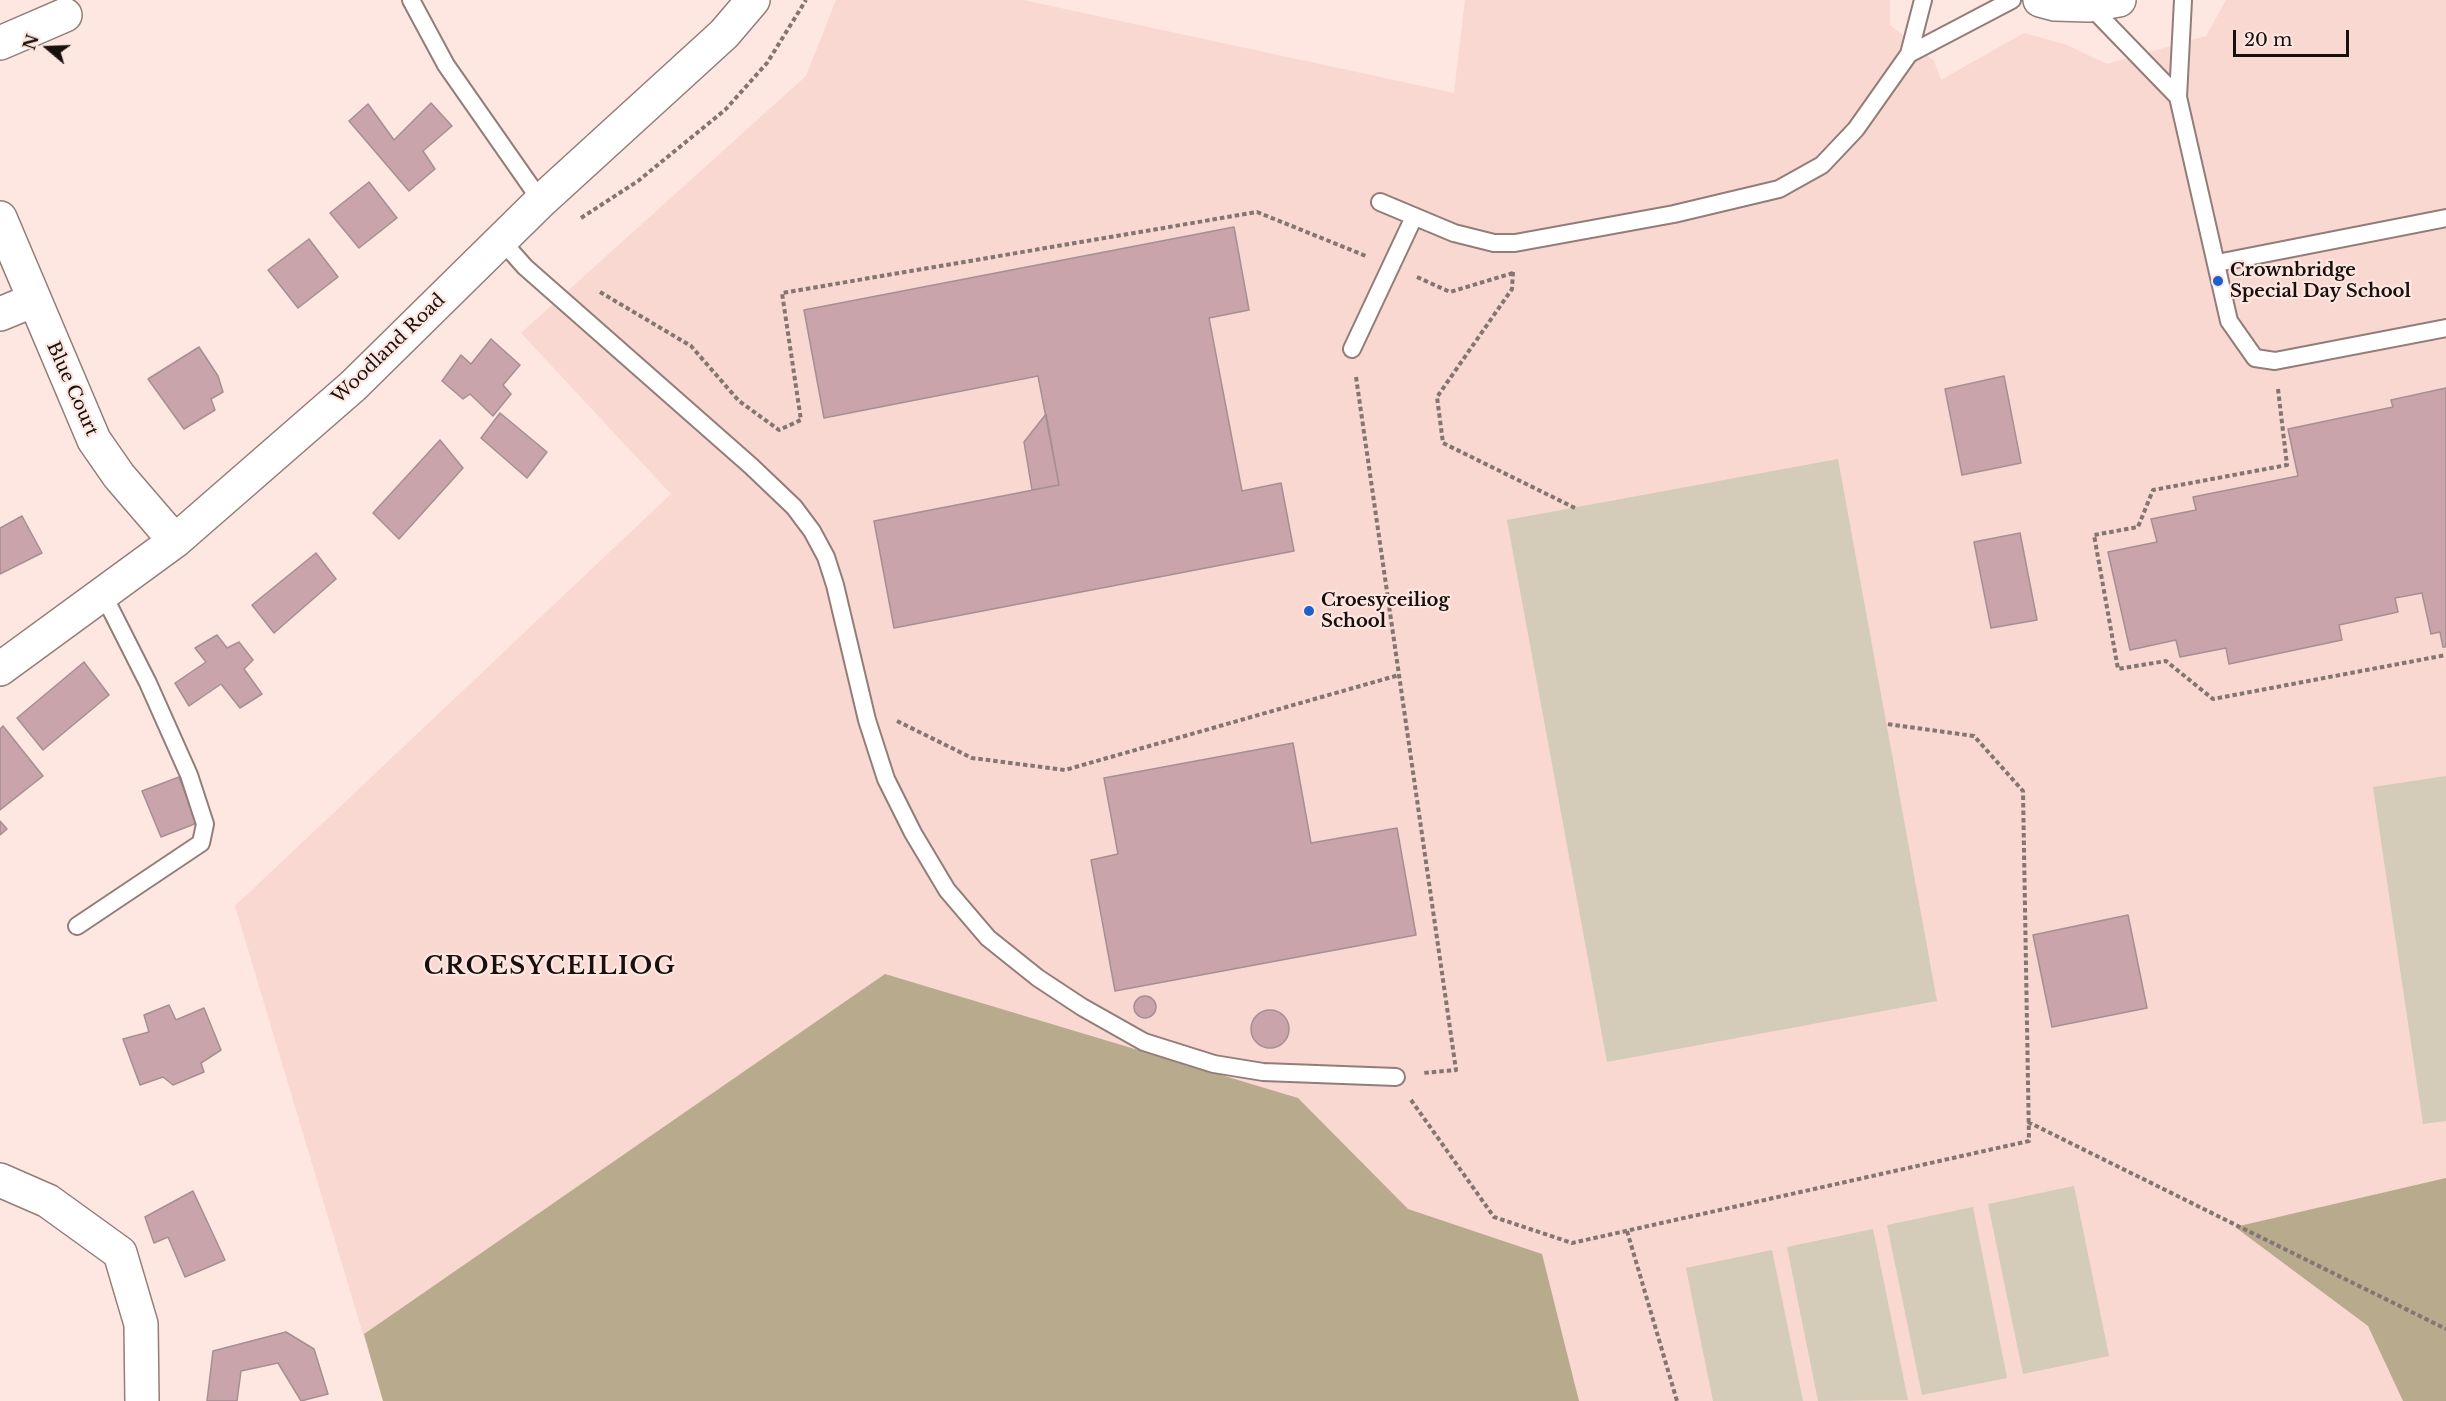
<!DOCTYPE html>
<style>
body{margin:0}
#map{position:relative;width:2446px;height:1401px;overflow:hidden;background:#fee6e1;font-family:"Libre Baskerville",serif}
canvas{display:block}
.north{position:absolute;left:18px;top:18px;width:60px;height:60px;-webkit-text-stroke:4px #fee6e1;paint-order:stroke;rotate:289deg;font-size:16px;font-weight:700;line-height:24px;text-align:center;color:#17100e}
.north::after{content:'';display:block;margin:auto;width:21px;height:27px;background:#17100e;clip-path:polygon(50% 0,100% 100%,50% 72%,0 100%)}
.scale{position:absolute;left:2233px;top:30px;width:116px;height:27px;box-sizing:border-box;border:3px solid #17100e;border-top:0;padding-left:8px;font-size:18px;line-height:21px;white-space:nowrap;color:#17100e;-webkit-text-stroke:4px #fee6e1;paint-order:stroke}
</style>
<div id="map">
<canvas width="2446" height="1401"></canvas>
<div class="north">N</div>
<div class="scale">20 m</div>
</div>
<script>
const ctx = document.querySelector('canvas').getContext('2d');
ctx.lineJoin = 'round';
function fillPath(path, color) {
  ctx.fillStyle = color;
  ctx.fill(path, 'evenodd');
}
function shape(rows) {
  const path = new Path2D();
  for (const r of rows) {
    if (r.length === 3) {
      path.moveTo(r[0] + r[2], r[1]);
      path.arc(r[0], r[1], r[2], 0, 2 * Math.PI);
      continue;
    }
    path.moveTo(r[0], r[1]);
    for (let i = 2; i < r.length; i += 2) path.lineTo(r[i], r[i + 1]);
  }
  return path;
}
function stroke(path, color, width, dash) {
  ctx.strokeStyle = color;
  ctx.lineWidth = width;
  ctx.lineCap = dash ? 'butt' : 'round';
  ctx.setLineDash(dash || []);
  ctx.stroke(path);
}
function label(font, color, halo, rows, align = 'center') {
  ctx.font = font + ' "Libre Baskerville",serif';
  ctx.lineWidth = 4.5;
  ctx.setLineDash([]);
  ctx.textBaseline = 'middle';
  ctx.strokeStyle = halo;
  ctx.fillStyle = color;
  for (const [text, x, y, turn = 0] of rows) {
    ctx.save();
    ctx.translate(x, y);
    ctx.rotate((+turn || 0) * Math.PI / 180);
    ctx.textAlign = isNaN(turn) ? turn : align;
    if (halo) ctx.strokeText(text, 0, 0);
    ctx.fillText(text, 0, 0);
    ctx.restore();
  }
}
const built = shape([
 [836,0,1023,0,1454,93,1465,0,1890,0,1890,25,1934,61,1941,80,2024,33,2067,45,2107,64,2206,36,2226,0,2446,0,2446,1401,383,1401,235,906,671,494,521,333,806,76]
]);
const green = shape([
 [1838,459,1937,1001,1607,1062,1507,520],
 [2446,776,2446,1121,2423,1124,2373,787],
 [2074,1186,2109,1356,2023,1374,1988,1204],
 [1973,1207,2007,1378,1922,1395,1887,1225],
 [1873,1229,1908,1400,1818,1401,1787,1247],
 [1772,1250,1803,1401,1713,1401,1686,1268]
]);
const forest = shape([
 [885,974,1298,1098,1408,1209,1542,1254,1579,1401,383,1401,364,1334],
 [2446,1178,2446,1401,2403,1401,2368,1326,2235,1227]
]);
const building = shape([
 [431,103,452,126,423,151,435,169,409,191,349,121,368,104,394,140,431,103],
 [369,182,397,218,359,248,330,213,369,182],
 [1234,227,1249,310,1209,318,1242,491,1281,483,1294,551,894,628,874,521,1059,485,1038,376,824,418,804,310,1234,227],
 [309,239,338,277,298,308,268,270,309,239],
 [491,339,520,365,503,385,511,394,493,416,470,394,463,399,442,381,461,355,471,364,491,339],
 [199,347,218,376,223,392,211,399,215,410,184,429,148,379,199,347],
 [2004,376,2021,463,1962,475,1945,389,2004,376],
 [2446,388,2446,647,2443,647,2440,632,2431,634,2422,593,2395,598,2398,612,2339,625,2342,640,2229,664,2226,648,2180,657,2176,640,2130,650,2108,552,2157,542,2151,519,2196,510,2193,497,2298,476,2288,429,2393,407,2391,400,2446,388],
 [500,413,547,452,527,478,481,438,500,413],
 [1046,414,1059,485,1032,490,1024,442,1046,414],
 [440,440,463,468,399,539,373,513,440,440],
 [22,516,42,553,0,574,0,528,22,516],
 [2020,533,2037,620,1991,628,1974,542,2020,533],
 [316,553,336,579,274,633,252,605,316,553],
 [217,635,227,648,239,642,253,660,244,669,262,694,240,708,221,684,189,706,175,683,206,662,195,648,217,635],
 [84,662,109,695,43,750,17,718,84,662],
 [3,726,43,776,0,810,0,729,3,726],
 [1293,743,1311,843,1397,828,1416,935,1115,991,1091,860,1118,854,1104,778,1293,743],
 [179,777,197,823,161,837,142,791,179,777],
 [0,821,7,829,0,835,0,821],
 [2128,915,2147,1008,2052,1027,2033,935,2128,915],
 [1145,1007,11],
 [169,1005,176,1020,204,1008,221,1050,201,1063,204,1072,173,1085,163,1077,140,1085,123,1039,149,1032,144,1015,169,1005],
 [1270,1029,19],
 [193,1191,225,1260,185,1277,168,1237,154,1243,145,1217,193,1191],
 [286,1332,314,1349,328,1394,301,1401,278,1363,241,1371,237,1401,207,1401,213,1351,286,1332]
]);
const path = shape([
 [581,218,638,181,725,110,767,63,806,0],
 [1513,272,1512,289,1437,397,1443,443,1575,508],
 [1417,277,1450,292,1513,273],
 [600,292,691,346,739,401,779,430,801,420,782,293,1257,212,1366,256],
 [1356,377,1456,1070,1423,1073],
 [2278,389,2287,465,2153,490,2138,527,2094,535,2118,669,2166,661,2213,699,2446,655],
 [897,721,972,758,1065,770,1399,675],
 [1411,1100,1494,1217,1572,1243,2029,1141,2023,791,1974,736,1887,724],
 [2028,1122,2446,1329],
 [1627,1231,1677,1401]
]);
const lane = shape([
 [411,0,446,65,541,201],
 [2183,0,2178,97,2229,321,2255,358,2275,361,2446,328],
 [2089,5,2178,97],
 [1909,54,2012,0],
 [1380,202,1454,233,1494,243,1515,243,1674,214,1779,189,1822,165,1856,129,1909,54,1923,0],
 [501,240,525,267,751,466,794,507,812,531,826,557,835,585,867,720,886,779,913,833,947,890,988,938,1038,978,1082,1007,1144,1042,1214,1064,1263,1072,1396,1077],
 [2217,263,2446,218],
 [1352,349,1414,217],
 [77,926,201,843,205,824,189,775,148,683,103,594]
]);
const street = shape([
 [2040,0,2055,4,2089,5,2119,0],
 [0,43,65,15],
 [0,218,94,440,119,476,175,541],
 [0,314,34,300],
 [0,669,175,541,353,386,541,201,724,34,753,0],
 [0,1180,48,1201,120,1253,141,1324,142,1401]
]);
const markers = [
 [2218,281,6,"#1b61cc"],
 [1309,611,6,"#1b61cc"]
];
const poiNames = [
 ["Crownbridge",2230,271],
 ["Special Day School",2230,292],
 ["Croesyceiliog",1321,601],
 ["School",1321,622]
];
const streetNames = [
 ["Woodland Road",389,349,-44],
 ["Blue Court",72,389,66]
];
const districtNames = [
 ["CROESYCEILIOG",550,967]
];
fillPath(built, '#f8d8d0');
fillPath(green, '#d4cbb9');
fillPath(forest, '#b8aa8d');
fillPath(building, '#c9a4ab');
stroke(building, '#a58f93', 1.5);
stroke(lane, '#927d78', 20);
stroke(street, '#927d78', 36);
stroke(path, '#847572', 4, [4.5, 3]);
stroke(lane, '#fff', 16);
stroke(street, '#fff', 33);
for (const [x, y, r, color] of markers) {
  const dot = new Path2D();
  dot.arc(x, y, r, 0, 2 * Math.PI);
  ctx.fillStyle = color;
  ctx.fill(dot);
  stroke(dot, '#fee6e1', 2);
}
label('bold 18px', '#17100e', '#fee6e1', poiNames, 'left');
label('18px', '#17100e', '#fee6e1', streetNames);
ctx.letterSpacing = '1.5px';
label('bold 24px', '#17100e', '#fee6e1', districtNames);
ctx.letterSpacing = '0px';
</script>
